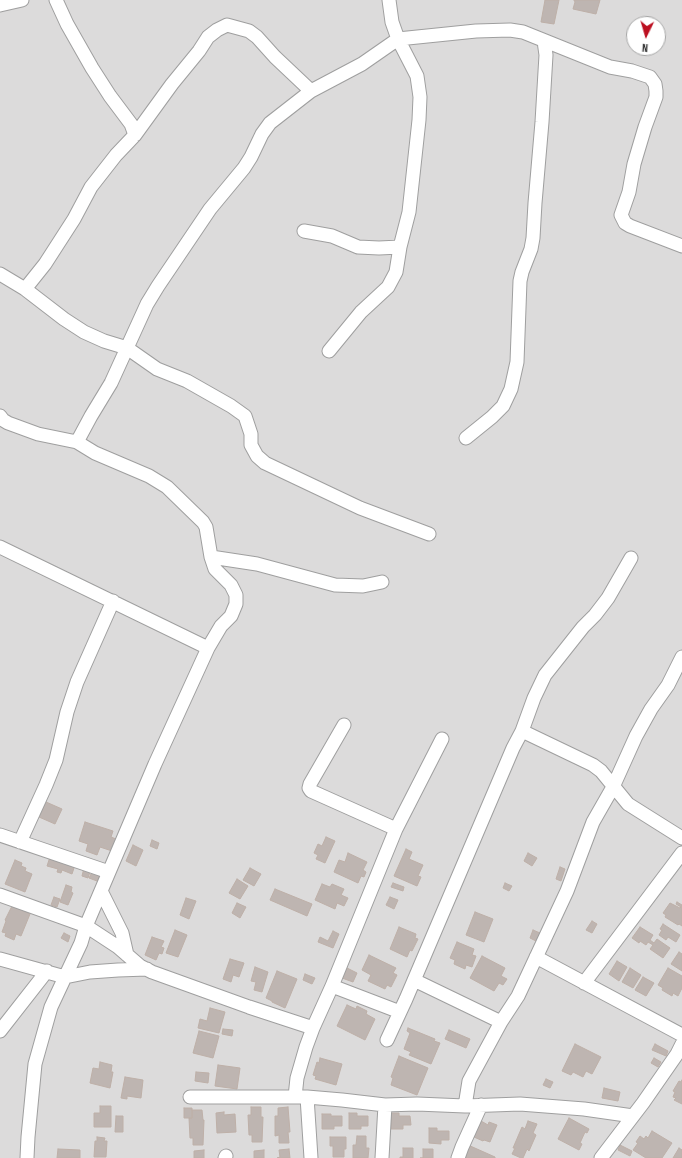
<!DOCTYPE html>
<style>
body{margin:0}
#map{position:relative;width:682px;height:1158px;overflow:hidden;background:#eeeae4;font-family:"Sofia Sans Condensed",sans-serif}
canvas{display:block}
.north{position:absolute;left:626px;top:16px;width:40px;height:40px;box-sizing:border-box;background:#fff;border:1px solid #a5a5a5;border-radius:50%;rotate:185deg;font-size:11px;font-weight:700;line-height:16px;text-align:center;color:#1e1e1e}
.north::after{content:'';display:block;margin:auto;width:14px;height:18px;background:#bc0f20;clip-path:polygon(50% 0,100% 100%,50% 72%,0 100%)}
</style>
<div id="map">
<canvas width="682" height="1158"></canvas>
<div class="north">N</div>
</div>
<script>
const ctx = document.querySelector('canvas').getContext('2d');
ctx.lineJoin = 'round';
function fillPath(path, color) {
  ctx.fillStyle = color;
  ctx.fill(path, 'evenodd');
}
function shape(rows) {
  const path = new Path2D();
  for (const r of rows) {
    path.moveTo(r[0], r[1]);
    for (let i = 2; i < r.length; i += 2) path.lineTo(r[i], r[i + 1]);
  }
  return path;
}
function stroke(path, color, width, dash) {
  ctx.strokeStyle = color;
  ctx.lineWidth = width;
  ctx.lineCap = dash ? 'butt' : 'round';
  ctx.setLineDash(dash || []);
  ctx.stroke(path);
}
const residential = shape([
 [0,0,682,0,682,1158,0,1158],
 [634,24,658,24,658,48,634,48]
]);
const building = shape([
 [545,0,559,0,554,24,541,22,545,0],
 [574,0,600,0,596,14,573,9,575,2,574,0],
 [46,802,62,809,55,824,39,817,46,802],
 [85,822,113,831,111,837,116,839,112,851,100,847,97,855,86,851,88,844,79,841,85,822],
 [326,837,335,841,325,863,316,859,318,855,314,853,318,844,322,846,326,837],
 [152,840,159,843,157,849,150,846,152,840],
 [133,845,143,850,136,866,126,861,133,845],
 [406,849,412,852,409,859,423,865,418,876,421,877,417,886,394,876,406,849],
 [348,853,367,862,363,870,366,872,364,877,361,876,358,883,334,872,339,860,345,862,348,853],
 [528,853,537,858,532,866,524,861,528,853],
 [50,857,75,865,72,874,62,870,61,873,57,872,58,869,47,866,50,857],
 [15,860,22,863,21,866,26,868,25,871,32,874,25,892,5,884,15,860],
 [560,867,565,869,561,881,556,879,560,867],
 [84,868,91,869,88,878,82,876,84,868],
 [250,868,261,874,254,886,243,880,250,868],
 [93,870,101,873,97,881,89,878,93,870],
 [237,879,248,886,240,899,229,893,237,879],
 [393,883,404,887,403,891,391,887,393,883],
 [505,883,512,886,509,891,503,888,505,883],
 [322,884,330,887,332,884,344,889,341,895,348,898,344,906,337,903,335,909,315,900,322,884],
 [66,885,72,887,71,892,73,893,68,905,60,902,66,885],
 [275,889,312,904,307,916,270,900,275,889],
 [54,897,60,899,57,907,51,905,54,897],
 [390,897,398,900,394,909,386,905,390,897],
 [186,898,196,901,189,919,180,915,186,898],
 [677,902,682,905,682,926,679,924,678,925,665,917,666,915,663,913,670,903,680,908,681,907,676,904,677,902],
 [237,903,246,907,240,918,232,913,237,903],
 [12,906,30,914,21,936,16,934,14,940,5,936,6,933,2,932,6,921,5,920,12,906],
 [475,912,493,919,484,942,466,935,475,912],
 [592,921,597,924,592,933,586,930,592,921],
 [663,924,680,935,676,942,668,937,666,940,659,935,662,930,660,929,663,924],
 [399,927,416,934,415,938,418,939,412,951,410,950,407,957,390,949,399,927],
 [640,927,653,935,650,940,654,943,657,939,670,948,663,958,650,949,653,945,648,942,646,945,640,941,639,943,632,938,640,927],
 [175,930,187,935,178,957,166,953,175,930],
 [533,930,540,933,536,941,530,938,533,930],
 [333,931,339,934,333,948,318,942,320,937,328,941,333,931],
 [64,933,70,936,68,942,61,938,64,933],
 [152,937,164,941,161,947,164,948,162,954,159,953,156,960,145,955,152,937],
 [457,942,474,949,472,955,476,956,472,967,466,965,465,969,454,964,455,960,450,958,457,942],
 [679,952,682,954,682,971,671,964,679,952],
 [369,955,396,968,393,973,397,975,391,987,387,985,385,989,368,981,371,975,362,970,369,955],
 [482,956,505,968,501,976,507,979,503,985,499,983,494,991,470,978,482,956],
 [230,959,244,963,239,977,233,975,231,982,223,979,230,959],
 [617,961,627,967,619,981,609,974,617,961],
 [255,967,268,972,262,992,254,990,256,982,251,981,255,967],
 [347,968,357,973,353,982,342,978,347,968],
 [630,968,641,975,633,988,622,982,630,968],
 [668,968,682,976,682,988,678,996,673,993,672,996,662,990,663,988,658,985,668,968],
 [277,971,297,979,285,1008,272,1002,272,1001,266,998,277,971],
 [305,974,315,978,312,984,303,980,305,974],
 [643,977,654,983,646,996,635,990,643,977],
 [347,1005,356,1009,357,1006,367,1011,366,1014,375,1019,365,1040,337,1026,347,1005],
 [210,1008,225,1012,219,1033,198,1028,200,1019,207,1021,210,1008],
 [408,1028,435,1039,434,1041,440,1043,431,1064,409,1055,411,1052,404,1049,410,1033,407,1031,408,1028],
 [223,1029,233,1030,232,1036,222,1034,223,1029],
 [449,1030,470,1039,466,1048,445,1039,449,1030],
 [199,1031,219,1036,213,1058,193,1053,199,1031],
 [575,1044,601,1057,592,1074,586,1071,583,1077,573,1072,571,1075,562,1071,575,1044],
 [655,1044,668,1051,666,1056,652,1050,655,1044],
 [399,1056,428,1068,417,1095,391,1085,393,1078,391,1077,399,1056],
 [320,1058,342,1064,336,1085,315,1079,316,1076,313,1075,317,1062,319,1063,320,1058],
 [654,1058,661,1062,658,1067,651,1063,654,1058],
 [100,1062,112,1065,111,1072,113,1072,110,1088,90,1083,93,1068,99,1069,100,1062],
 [218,1065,240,1068,237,1089,215,1086,218,1065],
 [196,1072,209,1073,208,1083,195,1081,196,1072],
 [125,1077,143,1080,141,1098,127,1096,127,1099,121,1098,125,1077],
 [546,1079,553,1082,550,1088,543,1085,546,1079],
 [682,1080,682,1104,674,1100,676,1098,673,1097,675,1092,673,1091,679,1081,681,1082,682,1080],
 [604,1088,620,1092,618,1101,602,1098,604,1088],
 [100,1106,111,1106,111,1127,94,1127,94,1113,100,1113,100,1106],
 [251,1107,261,1107,261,1117,263,1117,262,1142,252,1142,252,1135,249,1135,248,1115,251,1115,251,1107],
 [288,1107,290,1132,288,1132,289,1143,279,1143,279,1135,275,1136,275,1116,278,1116,278,1108,288,1107],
 [184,1108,192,1108,192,1118,184,1118,184,1108],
 [192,1110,202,1110,203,1120,204,1120,203,1145,193,1145,193,1138,190,1138,189,1118,192,1118,192,1110],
 [224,1112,224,1115,235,1114,236,1132,217,1133,216,1113,224,1112],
 [349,1113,357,1113,357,1116,368,1116,368,1126,361,1126,361,1129,349,1129,349,1113],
 [391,1113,399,1113,399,1116,410,1116,411,1125,403,1125,403,1129,391,1129,391,1113],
 [322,1114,331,1114,331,1116,342,1116,342,1126,334,1126,334,1129,322,1129,322,1114],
 [116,1116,123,1116,123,1132,115,1132,116,1116],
 [569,1118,589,1129,587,1133,585,1132,580,1143,582,1144,579,1150,558,1139,569,1118],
 [481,1121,488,1125,489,1122,497,1125,490,1142,484,1140,483,1141,474,1137,481,1121],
 [528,1121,537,1124,533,1133,536,1135,529,1151,527,1149,523,1158,521,1158,512,1154,515,1148,513,1148,522,1127,525,1129,528,1121],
 [429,1128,437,1128,437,1131,449,1131,449,1140,441,1140,441,1144,429,1143,429,1128],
 [652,1131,672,1143,662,1158,646,1158,633,1150,638,1143,636,1142,640,1136,644,1139,646,1136,648,1138,652,1131],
 [357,1136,366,1136,366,1148,369,1148,368,1158,353,1158,353,1145,356,1145,357,1136],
 [97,1137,105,1138,104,1141,107,1141,106,1157,94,1157,95,1141,97,1141,97,1137],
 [330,1137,346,1137,346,1149,344,1149,344,1157,333,1157,333,1146,330,1146,330,1137],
 [468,1145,495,1157,495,1158,462,1158,468,1145],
 [620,1145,632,1151,630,1156,618,1150,620,1145],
 [403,1148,413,1148,413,1158,400,1158,400,1157,403,1157,403,1148],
 [679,1148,682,1150,682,1158,673,1158,679,1148],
 [58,1149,80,1150,80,1158,57,1158,58,1149],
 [289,1149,290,1158,277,1158,280,1157,279,1150,289,1149],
 [423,1149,433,1149,433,1158,420,1158,423,1158,423,1149],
 [204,1150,204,1158,194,1158,194,1151,204,1150],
 [264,1150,264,1158,254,1158,254,1151,264,1150]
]);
const minor = shape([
 [56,0,67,24,92,68,110,96,131,124,135,135],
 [0,5,22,0],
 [304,231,332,236,358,247,379,248,400,247],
 [0,274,25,289,64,319,84,332,104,341,127,348,157,369,187,381,231,406,245,416,251,434,251,445,257,456,265,463,360,508,429,534],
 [25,289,45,264,74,219,91,187,116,155,135,135,172,84,199,51,208,37,217,30,227,25,249,31,257,37,275,57,311,91],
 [329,351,361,312,388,287,396,272,400,247,409,212,419,120,420,97,417,76,398,39,392,22,389,0],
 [0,416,3,420,8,423,38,434,77,442,95,453,149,476,167,487,203,522,206,527,211,557,257,564,335,585,363,586,382,582],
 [466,438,492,417,503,406,511,389,517,362,520,281,522,272,531,249,533,238,535,203,542,122,546,55,544,41],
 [77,442,91,416,111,383,147,304,158,286,210,209,244,168,251,157,262,134,270,123,311,91,362,64,398,39,476,31,510,30,523,32,610,67,632,71,650,77,655,84,656,91,656,97,645,127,634,164,629,192,621,215,625,223,630,226,682,246],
 [0,547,208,648],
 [344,725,310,784,309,788,311,791,396,829],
 [522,731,593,765,601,771,628,804,682,838],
 [0,835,109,872],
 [20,842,46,785,56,760,67,712,77,682,113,601],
 [101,891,122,933,127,955],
 [0,895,86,926,118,947,140,966,152,972,249,1007,313,1028],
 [536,957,682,1035],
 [0,959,65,977,90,972,118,970,147,969],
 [414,980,501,1022],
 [584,983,682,853],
 [332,986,400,1012],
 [0,1031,47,971],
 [387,1040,406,999,513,748,522,731,534,698,545,675,583,627,595,615,608,598,631,558],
 [190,1097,307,1097,342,1100,385,1105,417,1104,465,1106,520,1104,584,1109,633,1116],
 [295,1097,297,1078,306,1047,313,1028,332,986,396,829,442,739],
 [307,1097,311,1158],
 [465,1106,469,1081,501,1022,518,996,567,891,593,822,613,787,636,736,651,709,668,685,682,657],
 [27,1158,28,1137,35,1064,51,1007,81,943,86,926,155,764,208,648,221,626,231,616,236,604,236,595,231,585,215,569,211,557],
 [225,1158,226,1156],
 [382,1158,385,1105],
 [458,1158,462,1147,481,1105],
 [601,1158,643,1103,677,1054,682,1044]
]);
fillPath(residential, '#dcdbdb');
fillPath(building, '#beb5b1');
stroke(building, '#beb0a8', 1);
stroke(minor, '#9f9f9f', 15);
stroke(minor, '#fff', 13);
</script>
